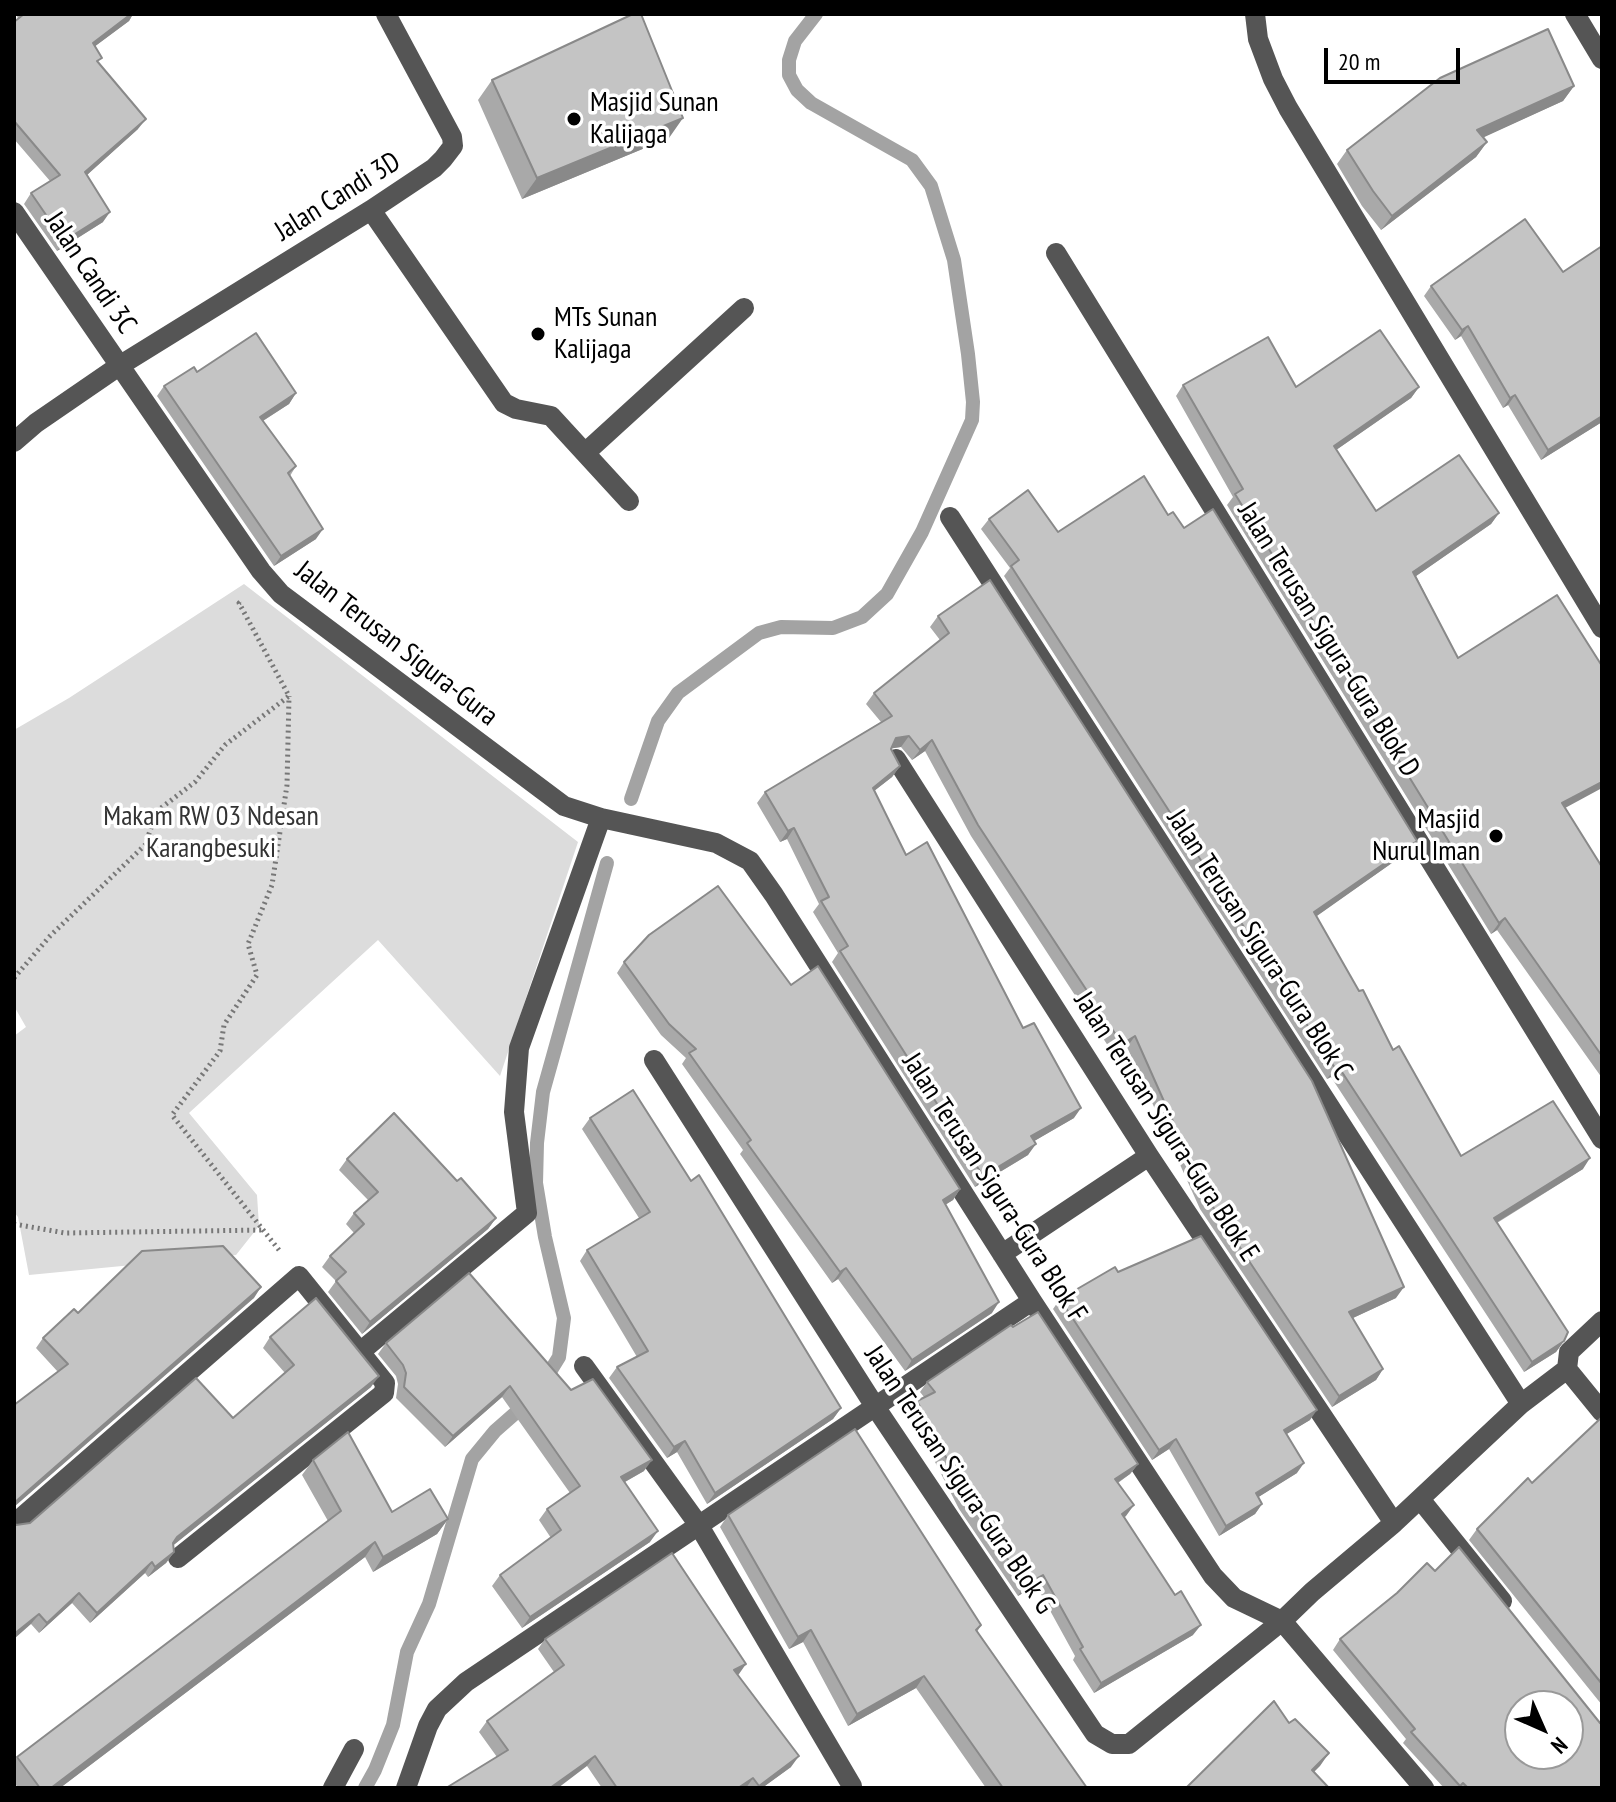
<!DOCTYPE html>
<style>
body{margin:0}
#map{position:relative;width:1616px;height:1802px;overflow:hidden;background:#fff;font-family:"PT Sans Narrow",sans-serif}
canvas{display:block}
.frame{position:absolute;inset:0;border:16px solid #000;pointer-events:none}
.north{position:absolute;left:1504px;top:1690px;width:80px;height:80px;box-sizing:border-box;background:#fff;border:2px solid #999;border-radius:50%;rotate:135deg;font-size:22px;font-weight:700;line-height:32px;text-align:center;color:#000}
.north::after{content:'';display:block;margin:auto;width:28px;height:36px;background:#000;clip-path:polygon(50% 0,100% 100%,50% 72%,0 100%)}
.scale{position:absolute;left:1324px;top:48px;width:136px;height:36px;box-sizing:border-box;border:4px solid #000;border-top:0;padding-left:10px;font-size:24px;line-height:28px;white-space:nowrap;color:#000;-webkit-text-stroke:6px #fff;paint-order:stroke}
</style>
<div id="map">
<canvas width="1616" height="1802"></canvas>
<div class="frame"></div>
<div class="north">N</div>
<div class="scale">20 m</div>
</div>
<script>
const ctx = document.querySelector('canvas').getContext('2d');
ctx.lineJoin = 'round';
function fillPath(path, color) {
  ctx.fillStyle = color;
  ctx.fill(path, 'evenodd');
}
function shape(rows) {
  const path = new Path2D();
  for (const r of rows) {
    path.moveTo(r[0], r[1]);
    for (let i = 2; i < r.length; i += 2) path.lineTo(r[i], r[i + 1]);
  }
  return path;
}
function stroke(path, color, width, dash) {
  ctx.strokeStyle = color;
  ctx.lineWidth = width;
  ctx.lineCap = dash ? 'butt' : 'round';
  ctx.setLineDash(dash || []);
  ctx.stroke(path);
}
function label(font, color, halo, rows, align = 'center') {
  ctx.font = font + ' "PT Sans Narrow",sans-serif';
  ctx.lineWidth = 7;
  ctx.setLineDash([]);
  ctx.textBaseline = 'middle';
  ctx.strokeStyle = halo;
  ctx.fillStyle = color;
  for (const [text, x, y, turn = 0] of rows) {
    ctx.save();
    ctx.translate(x, y);
    ctx.rotate((+turn || 0) * Math.PI / 180);
    ctx.textAlign = isNaN(turn) ? turn : align;
    if (halo) ctx.strokeText(text, 0, 0);
    ctx.fillText(text, 0, 0);
    ctx.restore();
  }
}
const green = shape([
 [244,584,578,842,500,1076,378,940,189,1113,257,1195,259,1226,236,1255,29,1275,18,1217,14,1212,14,1036,26,1027,14,1006,14,730,69,698]
]);
const stream = shape([
 [631,799,658,721,678,693,759,633,781,627,833,628,862,617,887,594,922,532,972,420,973,402,968,354,954,260,931,186,912,160,811,103,797,90,789,75,789,60,795,41,816,14],
 [543,1383,559,1357,564,1318,545,1237,536,1183,537,1143,543,1092,607,863],
 [365,1788,375,1770,393,1725,407,1652,429,1604,472,1459,495,1431,528,1402]
]);
const path = shape([
 [14,978,50,936,145,845,157,811,195,782,225,745,289,696,239,603,243,600],
 [14,1224,65,1233,263,1230],
 [279,1250,172,1115,220,1051,224,1025,257,975,248,944,272,885,287,785,289,696]
]);
const minor = shape([
 [1255,14,1258,39,1273,79,1288,108,1602,628],
 [1575,14,1602,59],
 [371,210,504,403,516,409,551,416,629,501],
 [14,212,261,571,281,594,564,806,601,818,716,843,750,861,774,895,1032,1301,1213,1576,1234,1598,1282,1621,1424,1788],
 [1056,253,1602,1139],
 [14,442,36,423,119,366,371,210,434,168,443,159,453,146,452,137,386,14],
 [585,453,744,308],
 [950,517,1521,1404],
 [896,759,1149,1156,1394,1523],
 [654,1060,876,1408,1095,1734,1112,1744,1129,1744,1282,1621,1312,1592,1394,1523,1521,1404,1567,1369,1569,1352,1602,1321],
 [1002,1254,1149,1156],
 [360,1352,527,1213,514,1112,519,1048,601,818],
 [584,1366,698,1524,852,1786],
 [1567,1369,1602,1412],
 [1420,1499,1502,1601],
 [14,1524,299,1276,385,1383,384,1393,178,1558],
 [333,1788,354,1749],
 [406,1788,428,1726,437,1709,466,1682,1032,1301]
]);
const wall = shape([
 [18,14,133,14,129,21,95,46,98,64,138,129,87,175,103,222,57,251,24,204,31,193,50,181,14,139,14,22,18,19,17,16],
 [492,80,669,138,522,199,478,100],
 [1574,86,1563,101,1483,137,1487,142,1476,157,1381,230,1362,206,1337,164,1347,150],
 [1563,272,1602,422,1541,460,1508,405,1503,408,1461,336,1455,340,1424,296,1431,286],
 [197,372,296,393,289,404,263,421,296,466,290,476,316,539,274,566,157,396,164,386],
 [1183,385,1296,387,1419,387,1411,398,1336,450,1376,511,1499,513,1491,524,1416,576,1458,658,1565,808,1602,867,1602,1078,1497,930,1491,934,1227,505,1233,497,1176,396],
 [1168,515,1409,851,1316,916,1393,1050,1461,1156,1583,1169,1497,1223,1564,1341,1556,1352,1524,1372,1331,1077,1327,1079,1004,576,1010,568,981,529,989,519,1058,532],
 [938,616,1396,1298,1353,1318,1383,1369,1376,1380,1332,1407,1200,1209,1127,1047,1114,1055,971,836,925,751,912,760,901,747,891,748,891,749,900,766,892,777,874,791,906,855,1023,1028,1074,1118,1034,1141,1028,1155,975,1187,832,962,838,953,813,912,819,904,787,839,780,842,757,803,765,792,881,722,866,704,874,693,940,640,930,627],
 [624,962,791,985,960,1189,953,1200,945,1205,992,1313,905,1371,838,1279,832,1283,740,1154,743,1150,682,1064,686,1058,661,1035,617,973],
 [590,1118,691,1181,841,1408,833,1419,707,1504,677,1452,667,1458,609,1378,617,1367,637,1357,580,1261,587,1250,639,1218,582,1129],
 [347,1159,457,1181,496,1218,488,1229,362,1334,328,1292,336,1281,322,1267,330,1256,354,1233,346,1224,354,1213,368,1200,339,1170],
 [1118,1272,1310,1420,1286,1434,1297,1473,1258,1497,1262,1504,1255,1514,1219,1536,1169,1449,1152,1460,1053,1309,1060,1299],
 [254,1298,58,1372,36,1348,43,1338,78,1313],
 [270,1337,371,1387,173,1545,174,1552,166,1563,148,1577,145,1573,90,1623,72,1603,39,1633,31,1624,16,1525,30,1523,233,1418,285,1373,263,1348],
 [386,1343,571,1390,644,1471,625,1482,650,1542,522,1628,492,1586,500,1575,551,1538,539,1520,547,1509,570,1493,502,1397,445,1447,396,1398,398,1384,396,1376,378,1354],
 [927,1382,1138,1464,1130,1474,1118,1483,1126,1516,1124,1517,1193,1635,1094,1693,1073,1660,1075,1656,1036,1585,1018,1596,959,1509,909,1411,917,1401,924,1397,920,1392],
 [1602,1417,1602,1705,1469,1540,1477,1529,1532,1483],
 [313,1460,392,1512,448,1519,437,1534,373,1572,365,1557,60,1788,18,1788,14,1782,14,1762,17,1757,328,1521,302,1475],
 [728,1515,981,1625,977,1632,1087,1788,986,1788,916,1688,848,1726,803,1642,789,1649,720,1527],
 [1435,1571,1600,1723,1602,1788,1444,1788,1403,1743,1406,1739,1333,1650,1340,1639],
 [545,1639,739,1674,738,1675,791,1767,762,1788,602,1788,587,1766,497,1757,479,1732,487,1721,554,1672,538,1649]
]);
const shadedWall = shape([
 [131,14,133,14,129,21,86,53,93,43],
 [1574,86,1563,101,1467,145,1477,130],
 [683,118,669,138,522,199,537,178],
 [146,119,138,129,78,183,85,172],
 [1487,142,1476,157,1381,230,1392,216],
 [110,212,103,222,57,251,64,241],
 [1468,326,1461,336,1455,340,1462,330],
 [1419,387,1411,398,1326,457,1334,446],
 [296,393,289,404,253,427,260,417],
 [1515,395,1508,405,1503,408,1510,398],
 [1602,416,1602,422,1541,460,1548,450],
 [1499,513,1491,524,1406,583,1413,572],
 [323,529,316,539,274,566,281,556],
 [909,736,901,747,888,749,896,738],
 [932,740,925,751,912,760,920,750],
 [900,766,892,777,865,798,873,788],
 [1602,782,1602,788,1554,814,1562,803],
 [794,828,787,839,780,842,788,831],
 [1417,841,1409,851,1307,923,1314,912],
 [1505,918,1497,930,1491,934,1499,923],
 [1135,1036,1127,1047,1114,1055,1122,1044],
 [1338,1066,1331,1077,1327,1079,1335,1068],
 [1081,1108,1074,1118,1024,1147,1031,1136],
 [1036,1144,1028,1155,975,1187,983,1176],
 [1590,1158,1583,1169,1486,1229,1494,1218],
 [960,1189,953,1200,935,1211,943,1200],
 [496,1218,488,1229,362,1334,370,1322],
 [846,1268,838,1279,832,1283,840,1272],
 [261,1287,254,1298,14,1507,14,1503],
 [1404,1287,1396,1298,1342,1323,1349,1312],
 [999,1302,992,1313,905,1371,912,1360],
 [1564,1341,1556,1352,1524,1372,1532,1362],
 [1383,1369,1376,1380,1332,1407,1339,1396],
 [379,1376,371,1387,170,1548,177,1537],
 [510,1386,502,1397,445,1447,453,1436],
 [841,1408,833,1419,707,1504,715,1493],
 [1317,1410,1310,1420,1277,1440,1284,1430],
 [1176,1439,1169,1449,1152,1460,1159,1450],
 [685,1441,677,1452,667,1458,674,1447],
 [652,1460,644,1471,614,1488,621,1477],
 [1304,1463,1297,1473,1249,1503,1256,1493],
 [1138,1464,1130,1474,1108,1489,1115,1479],
 [1262,1504,1255,1514,1219,1536,1226,1526],
 [1134,1505,1126,1516,1114,1524,1122,1514],
 [448,1519,437,1534,373,1572,383,1557],
 [658,1531,650,1542,522,1628,530,1617],
 [375,1542,365,1557,60,1788,51,1788],
 [174,1552,166,1563,148,1577,155,1567],
 [152,1562,145,1573,90,1623,97,1613],
 [1043,1575,1036,1585,1018,1596,1025,1585],
 [79,1593,72,1603,39,1633,47,1623],
 [39,1614,31,1624,14,1639,14,1634],
 [1201,1625,1193,1635,1094,1693,1101,1683],
 [811,1630,803,1642,789,1649,798,1637],
 [746,1664,739,1674,726,1680,734,1670],
 [924,1676,916,1688,848,1726,857,1714],
 [1329,1753,1320,1766,1302,1784,1312,1770],
 [595,1756,587,1766,558,1788,550,1788],
 [799,1756,791,1767,762,1788,757,1788],
 [753,1778,746,1788,738,1788]
]);
const building = shape([
 [24,14,131,14,93,43,102,58,97,61,146,119,85,172,110,212,64,241,31,193,60,175,14,121,14,22,24,14],
 [633,14,641,14,683,118,537,178,492,80,633,14],
 [1548,29,1574,86,1477,130,1487,142,1392,216,1373,191,1347,150,1440,78,1548,29],
 [1525,219,1563,272,1602,246,1602,416,1548,450,1515,395,1510,398,1468,326,1462,330,1431,286,1525,219],
 [1380,330,1419,387,1334,446,1376,511,1459,455,1499,513,1413,572,1458,658,1557,595,1602,666,1602,782,1562,803,1602,867,1602,1056,1505,918,1499,923,1235,494,1243,489,1183,385,1268,337,1296,387,1380,330],
 [256,333,296,393,260,417,296,466,288,473,323,529,281,556,164,386,194,367,197,372,256,333],
 [1144,476,1168,515,1173,512,1184,528,1213,509,1417,841,1314,912,1359,991,1363,990,1393,1050,1399,1046,1461,1156,1553,1101,1590,1158,1494,1218,1568,1332,1564,1341,1532,1362,1338,1066,1335,1068,1011,566,1019,560,989,519,1028,490,1058,532,1144,476],
 [990,580,1312,1081,1404,1287,1349,1312,1383,1369,1339,1396,1207,1198,1135,1036,1122,1044,978,825,932,740,920,750,909,736,896,738,891,749,900,766,873,788,906,855,927,842,1023,1028,1034,1023,1081,1108,1031,1136,1036,1144,983,1176,840,951,848,946,821,901,829,897,794,828,788,831,765,792,892,716,874,693,949,633,938,616,990,580],
 [718,886,791,985,818,966,960,1189,943,1200,999,1302,912,1360,846,1268,840,1272,747,1143,751,1140,689,1053,696,1049,669,1024,624,962,649,935,718,886],
 [633,1090,691,1181,699,1175,841,1408,715,1493,685,1441,674,1447,617,1367,648,1351,587,1250,650,1212,590,1118,633,1090],
 [394,1113,457,1181,461,1178,496,1218,370,1322,336,1281,346,1272,330,1256,364,1224,354,1213,378,1192,347,1159,394,1113],
 [1201,1236,1317,1410,1284,1430,1304,1463,1256,1493,1262,1504,1226,1526,1176,1439,1159,1450,1060,1299,1115,1267,1118,1272,1201,1236],
 [223,1246,261,1287,14,1503,14,1405,68,1364,43,1338,74,1309,78,1313,142,1251,223,1246],
 [469,1273,571,1390,593,1379,652,1460,621,1477,658,1531,530,1617,500,1575,561,1530,547,1509,580,1486,510,1386,453,1436,404,1387,406,1373,403,1365,386,1343,469,1273],
 [316,1298,379,1376,177,1537,173,1543,174,1552,155,1567,152,1562,97,1613,79,1593,47,1623,39,1614,14,1634,14,1522,16,1525,30,1523,196,1378,233,1418,294,1365,270,1337,316,1298],
 [1038,1312,1138,1464,1115,1479,1134,1505,1122,1514,1175,1595,1181,1591,1201,1625,1101,1683,1080,1649,1083,1647,1043,1575,1025,1585,967,1498,917,1401,935,1392,927,1382,1011,1325,1013,1327,1038,1312],
 [1602,1417,1602,1684,1477,1529,1528,1478,1532,1483,1602,1417],
 [855,1429,981,1625,976,1630,1087,1788,1003,1788,924,1676,857,1714,811,1630,798,1637,728,1515,855,1429],
 [348,1432,392,1512,430,1489,448,1519,383,1557,375,1542,51,1788,40,1788,17,1757,341,1511,313,1460,348,1432],
 [1459,1547,1600,1723,1602,1724,1602,1788,1468,1788,1463,1783,1460,1786,1411,1732,1415,1729,1340,1639,1397,1593,1427,1563,1435,1571,1459,1547],
 [1520,1706,1568,1706,1568,1754,1520,1754,1520,1706],
 [672,1553,746,1664,734,1670,799,1756,759,1786,753,1778,738,1788,617,1788,595,1756,550,1788,446,1788,508,1750,487,1721,564,1665,545,1639,672,1553],
 [1274,1701,1289,1723,1295,1719,1329,1753,1312,1770,1329,1788,1186,1788,1274,1701]
]);
const markers = [
 [574,119,8,"#000"],
 [538,334,8,"#000"],
 [1496,836,8,"#000"]
];
const poiNames = [
 ["Masjid Sunan",590,103],
 ["Kalijaga",590,135],
 ["MTs Sunan",554,318],
 ["Kalijaga",554,350],
 ["Masjid",1480,820,"right"],
 ["Nurul Iman",1480,852,"right"]
];
const streetNames = [
 ["Jalan Candi 3D",338,197,-32],
 ["Jalan Candi 3C",90,273,56],
 ["Jalan Terusan Sigura-Gura Blok D",1328,640,58],
 ["Jalan Terusan Sigura-Gura",396,644,38],
 ["Jalan Terusan Sigura-Gura Blok C",1259,945,57],
 ["Jalan Terusan Sigura-Gura Blok E",1166,1127,57],
 ["Jalan Terusan Sigura-Gura Blok F",994,1188,57],
 ["Jalan Terusan Sigura-Gura Blok G",959,1480,56]
];
const parkNames = [
 ["Makam RW 03 Ndesan",211,817],
 ["Karangbesuki",211,849]
];
fillPath(green, '#dcdcdc');
stroke(stream, '#a3a3a3', 14);
stroke(path, '#777', 5, [2, 4]);
stroke(minor, '#555', 20);
fillPath(wall, '#a9a9a9');
fillPath(shadedWall, '#898989');
fillPath(building, '#c4c4c4');
stroke(building, '#898989', 2);
for (const [x, y, r, color] of markers) {
  const dot = new Path2D();
  dot.arc(x, y, r, 0, 2 * Math.PI);
  ctx.fillStyle = color;
  ctx.fill(dot);
  stroke(dot, '#fff', 3);
}
label('28px', '#000', '#fff', poiNames, 'left');
label('28px', '#000', '#fff', streetNames);
label('28px', '#333', '#fff', parkNames);
</script>
